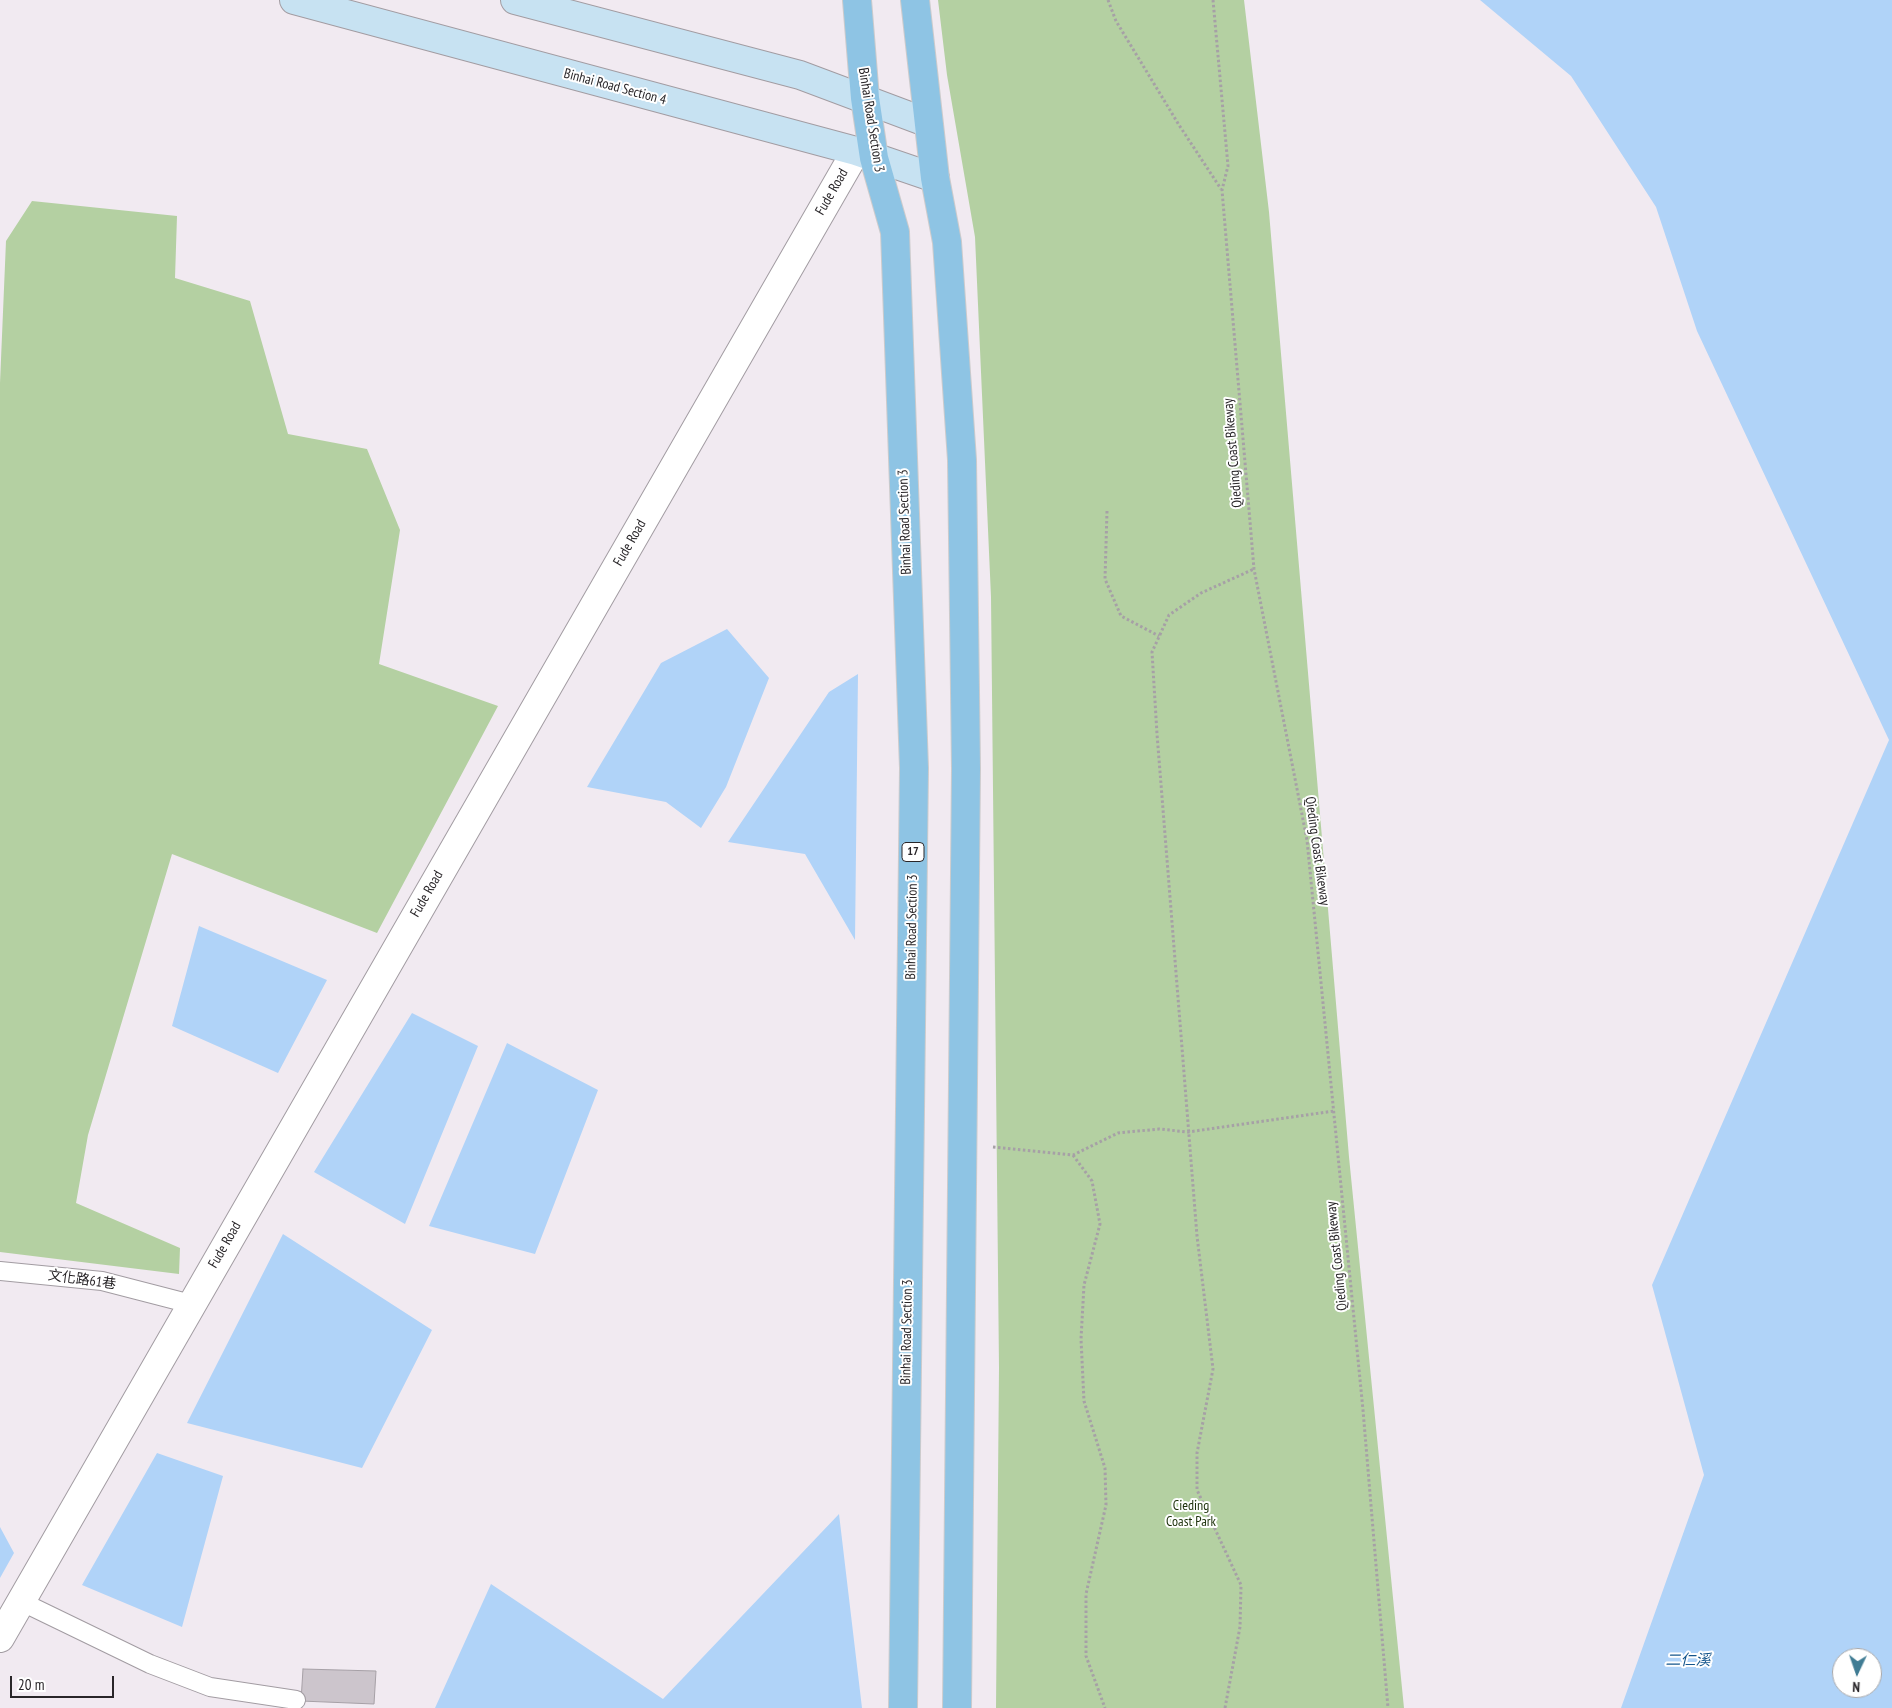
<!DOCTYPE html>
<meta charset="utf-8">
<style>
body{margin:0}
#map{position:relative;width:1892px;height:1708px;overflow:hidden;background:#f1eaf1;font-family:"PT Sans Narrow",sans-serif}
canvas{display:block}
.north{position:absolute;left:1832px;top:1648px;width:50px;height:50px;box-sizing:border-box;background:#fff;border:1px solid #a9a8a9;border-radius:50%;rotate:183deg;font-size:14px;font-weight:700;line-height:20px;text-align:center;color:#292629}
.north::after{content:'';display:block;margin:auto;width:18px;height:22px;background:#407c94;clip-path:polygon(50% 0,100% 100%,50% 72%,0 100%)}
.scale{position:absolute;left:10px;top:1676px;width:104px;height:22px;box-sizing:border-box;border:2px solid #292629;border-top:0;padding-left:6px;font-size:15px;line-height:18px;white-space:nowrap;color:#292629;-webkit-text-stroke:4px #fff;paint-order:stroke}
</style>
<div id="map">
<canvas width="1892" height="1708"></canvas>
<div class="north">N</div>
<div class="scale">20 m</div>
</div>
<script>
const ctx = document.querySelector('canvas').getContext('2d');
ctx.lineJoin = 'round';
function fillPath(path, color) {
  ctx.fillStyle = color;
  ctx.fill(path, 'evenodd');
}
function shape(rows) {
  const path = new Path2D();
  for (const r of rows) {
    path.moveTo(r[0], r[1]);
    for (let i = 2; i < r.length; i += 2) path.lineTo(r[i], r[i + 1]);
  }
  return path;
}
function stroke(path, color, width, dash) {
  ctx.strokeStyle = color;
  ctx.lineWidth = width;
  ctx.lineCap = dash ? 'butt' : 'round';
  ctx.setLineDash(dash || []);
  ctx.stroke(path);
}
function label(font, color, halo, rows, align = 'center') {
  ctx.font = font + ' "PT Sans Narrow","Noto Sans TC",sans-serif';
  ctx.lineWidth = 4;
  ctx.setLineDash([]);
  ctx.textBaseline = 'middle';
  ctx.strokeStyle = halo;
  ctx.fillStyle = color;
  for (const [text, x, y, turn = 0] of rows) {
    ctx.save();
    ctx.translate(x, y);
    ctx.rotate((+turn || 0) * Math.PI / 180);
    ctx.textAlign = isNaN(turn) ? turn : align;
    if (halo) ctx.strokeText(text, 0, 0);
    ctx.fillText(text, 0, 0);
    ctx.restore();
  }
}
const green = shape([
 [938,0,1244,0,1269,212,1349,1157,1404,1708,996,1708,999,1368,991,597,975,237,947,75],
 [32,201,177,216,175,278,250,301,288,434,367,449,400,530,379,664,498,706,377,933,172,854,88,1135,76,1203,180,1248,179,1274,0,1252,0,383,6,241]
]);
const water = shape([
 [1480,0,1892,0,1892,1708,1621,1708,1704,1475,1652,1285,1889,740,1697,331,1656,207,1571,76],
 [1842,1658,1872,1658,1872,1688,1842,1688],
 [727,629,769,678,726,787,701,828,666,802,587,787,661,663],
 [858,674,855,940,805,854,728,842,829,692],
 [199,926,327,980,278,1073,172,1026],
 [412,1013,478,1046,405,1224,314,1172],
 [507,1043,598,1090,535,1254,429,1226],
 [283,1234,432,1330,362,1468,187,1423],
 [157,1453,223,1476,182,1627,82,1585],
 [839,1514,862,1708,435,1708,491,1584,663,1699],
 [0,1527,14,1553,0,1578]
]);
const building = shape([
 [303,1669,376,1671,374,1704,301,1701,303,1669]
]);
const path = shape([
 [1108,0,1116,21,1179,125,1221,189],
 [1213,0,1228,166,1222,190,1254,569,1307,840,1363,1410,1388,1708],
 [1107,511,1105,579,1121,616,1159,636],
 [993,1147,1073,1155,1118,1133,1159,1129,1188,1132,1334,1111],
 [1073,1155,1092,1181,1100,1224,1084,1285,1081,1339,1084,1401,1105,1468,1106,1505,1086,1594,1086,1656,1105,1708],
 [1225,1708,1240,1627,1241,1585,1197,1490,1197,1453,1213,1369,1197,1236,1157,734,1152,652,1169,615,1201,593,1254,569]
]);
const lane = shape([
 [0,1271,102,1281,191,1304],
 [20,1601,150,1664,210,1687,296,1700]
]);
const street = shape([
 [0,1638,856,151]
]);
const secondary = shape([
 [294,0,856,151,935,178],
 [515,0,800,75,928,123]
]);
const primary = shape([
 [857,0,865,98,874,158,895,232,914,768,903,1708],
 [915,0,935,178,947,242,962,460,966,769,957,1708]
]);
const shields = [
 [913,852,22]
];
const shieldNames = [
 ["17",913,852]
];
const streetNames = [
 ["Binhai Road Section 4",615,87,15],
 ["Binhai Road Section 3",871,120,81],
 ["Fude Road",832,192,-60],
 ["Qieding Coast Bikeway",1233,453,-95],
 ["Binhai Road Section 3",905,522,-92],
 ["Fude Road",630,543,-60],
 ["Qieding Coast Bikeway",1317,851,82],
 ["Fude Road",427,894,-60],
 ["Binhai Road Section 3",912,927,-89],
 ["Fude Road",225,1245,-60],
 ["Qieding Coast Bikeway",1337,1256,-96],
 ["文化路61巷",82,1280,8],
 ["Binhai Road Section 3",907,1332,-89]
];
const parkNames = [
 ["Cieding",1191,1506],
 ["Coast Park",1191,1522]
];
const waterNames = [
 ["二仁溪",1688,1661]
];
fillPath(green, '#b4d0a2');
fillPath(water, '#b0d3f8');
fillPath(building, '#ccc5cc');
stroke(building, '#a6a0a6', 1);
stroke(lane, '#a29ca2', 20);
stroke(street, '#a29ca2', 30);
stroke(secondary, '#a29ca2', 30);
stroke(primary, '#cccbcc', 30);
stroke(path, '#a6a0a6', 3, [2.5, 2.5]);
stroke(lane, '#fff', 18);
stroke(street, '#fff', 28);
stroke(secondary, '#c7e2f2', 28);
stroke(primary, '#8ec4e4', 28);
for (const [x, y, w] of shields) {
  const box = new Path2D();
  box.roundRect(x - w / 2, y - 9.5, w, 19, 4);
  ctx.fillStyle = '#fff';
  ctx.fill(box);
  stroke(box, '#292629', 1);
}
label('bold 12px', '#292629', null, shieldNames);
label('14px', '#292629', '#fff', streetNames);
label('14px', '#1c300a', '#fff', parkNames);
label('italic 15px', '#15558c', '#fff', waterNames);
</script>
